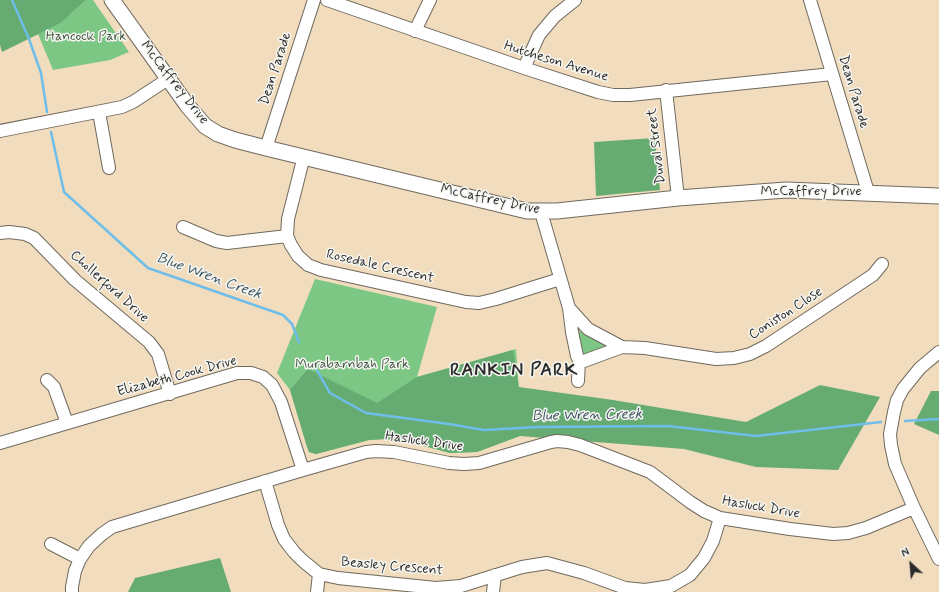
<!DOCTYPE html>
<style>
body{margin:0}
#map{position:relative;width:939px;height:592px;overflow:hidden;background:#f1ddbe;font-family:Mynerve,sans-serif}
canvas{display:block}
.north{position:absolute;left:891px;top:544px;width:40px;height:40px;-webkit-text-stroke:3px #f6f6f2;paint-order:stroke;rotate:334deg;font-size:11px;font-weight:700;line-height:16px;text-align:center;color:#2b2b2b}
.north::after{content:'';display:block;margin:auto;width:14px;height:18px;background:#2b2b2b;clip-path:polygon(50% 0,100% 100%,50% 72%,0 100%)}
</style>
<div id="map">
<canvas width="939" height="592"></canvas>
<div class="north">N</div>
</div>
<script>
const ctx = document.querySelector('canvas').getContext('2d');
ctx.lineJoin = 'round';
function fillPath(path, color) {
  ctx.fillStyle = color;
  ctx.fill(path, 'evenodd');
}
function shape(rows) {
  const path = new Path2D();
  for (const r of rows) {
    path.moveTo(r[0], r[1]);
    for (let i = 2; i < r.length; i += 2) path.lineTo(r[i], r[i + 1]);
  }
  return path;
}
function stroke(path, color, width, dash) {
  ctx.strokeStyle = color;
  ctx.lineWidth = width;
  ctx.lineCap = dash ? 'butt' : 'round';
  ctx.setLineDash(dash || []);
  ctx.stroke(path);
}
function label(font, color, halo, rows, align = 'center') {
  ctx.font = font + ' Mynerve,sans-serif';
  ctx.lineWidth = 3;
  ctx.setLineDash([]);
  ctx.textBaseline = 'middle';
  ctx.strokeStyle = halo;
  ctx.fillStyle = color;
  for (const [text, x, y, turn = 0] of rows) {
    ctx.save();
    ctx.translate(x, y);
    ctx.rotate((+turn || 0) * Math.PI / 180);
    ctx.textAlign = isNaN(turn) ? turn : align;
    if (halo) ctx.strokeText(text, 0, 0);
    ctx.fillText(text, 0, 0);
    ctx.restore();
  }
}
const green = shape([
 [86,0,93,0,129,52,110,60,53,70,38,34,61,23],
 [315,279,437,307,417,377,516,349,522,435,477,452,450,453,405,441,386,439,369,440,316,454,309,452,290,390,277,373],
 [579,331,604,343,606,347,585,355,583,354,577,333]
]);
const forest = shape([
 [0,0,86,0,61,23,2,52,0,45],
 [655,138,660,190,596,196,594,142],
 [513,350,519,387,613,400,746,422,820,385,880,397,838,470,756,467,684,449,520,436,477,452,450,453,405,441,386,439,369,440,316,454,309,452,307,447,290,390,308,369,377,403,417,377],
 [931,391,939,391,939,435,914,424],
 [220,558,231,592,128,592,135,578]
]);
const stream = shape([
 [12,0,29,39,41,73,47,112],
 [51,132,64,192,148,268,283,315,292,324,299,342],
 [315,367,330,393,366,413,449,424,484,430,538,427,668,426,756,436,881,422],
 [905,421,939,419]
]);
const minor = shape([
 [327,0,524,68,598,92,613,95,630,95,832,74],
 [810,0,868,192],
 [415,31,430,0],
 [524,68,539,35,555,16,575,0],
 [666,90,678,198],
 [99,112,109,168],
 [0,131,122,107,133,102,168,79],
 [266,148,314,0],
 [304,156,288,219,287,236,291,245,298,256,308,265,321,270,466,302,479,303,496,299,560,279],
 [541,212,569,308,572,332,577,356,579,360,584,361,622,347,645,348,716,359,734,358,750,354,766,346,873,275,882,264],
 [183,227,216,241,227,243,287,236],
 [0,233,9,232,25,234,34,238,75,280,149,342,158,354,170,394],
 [569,308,588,329,622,347],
 [939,352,920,368,903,389,897,400,894,412,890,434,891,445,895,464,914,508,939,559],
 [47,380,54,387,67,423],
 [578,381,579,360],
 [0,443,237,373,251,373,263,377,272,385,281,402,303,470],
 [265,481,278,525,284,539,294,552,303,561,319,574,338,578,436,588,461,586,522,567,547,563,584,573,625,588,645,590,671,586,690,575,704,558,713,541,720,518],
 [51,544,80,559],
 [72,592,72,587,75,571,80,559,89,546,102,534,112,527,303,470,366,452,376,451,394,452,449,463,464,464,479,463,551,442,557,441,568,442,580,445,650,472,690,502,704,511,720,518,790,529,833,534,848,533,866,528,914,508],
 [317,592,319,574],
 [493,592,495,575]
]);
const major = shape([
 [112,0,187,105,205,126,218,134,235,140,266,148,527,211,557,211,678,198,786,190,939,196]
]);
const parkNames = [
 ["Hancock Park",86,37],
 ["Murabarnbah Park",352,365]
];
const streetNames = [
 ["Hutcheson Avenue",556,62,17],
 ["Dean Parade",276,69,-72],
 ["McCaffrey Drive",174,83,52],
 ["Dean Parade",853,92,73],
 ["Duval Street",657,146,-97],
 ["McCaffrey Drive",811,192],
 ["McCaffrey Drive",490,200,12],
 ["Rosedale Crescent",380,267,13],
 ["Chollerford Drive",109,287,42],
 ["Coniston Close",786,314,-33],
 ["Elizabeth Cook Drive",177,377,-15],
 ["Hasluck Drive",424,442,8],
 ["Hasluck Drive",761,508,10],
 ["Beasley Crescent",392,567,5]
];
const waterNames = [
 ["Blue Wren Creek",209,277,20],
 ["Blue Wren Creek",587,416,-1]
];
const districtNames = [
 ["RANKIN PARK",514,371]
];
fillPath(green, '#7dc784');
fillPath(forest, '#66ac72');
stroke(stream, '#6ebee9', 2.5);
stroke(minor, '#70695e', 14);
stroke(major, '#70695e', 17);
stroke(minor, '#fff', 12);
stroke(major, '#fff', 15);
label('14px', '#445a46', '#f6f6f2', parkNames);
label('14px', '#2b2b2b', '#f6f6f2', streetNames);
label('italic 15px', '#3f5764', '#f6f6f2', waterNames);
ctx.letterSpacing = '1px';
label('bold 18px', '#2b2b2b', '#f6f6f2', districtNames);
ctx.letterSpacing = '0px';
</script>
